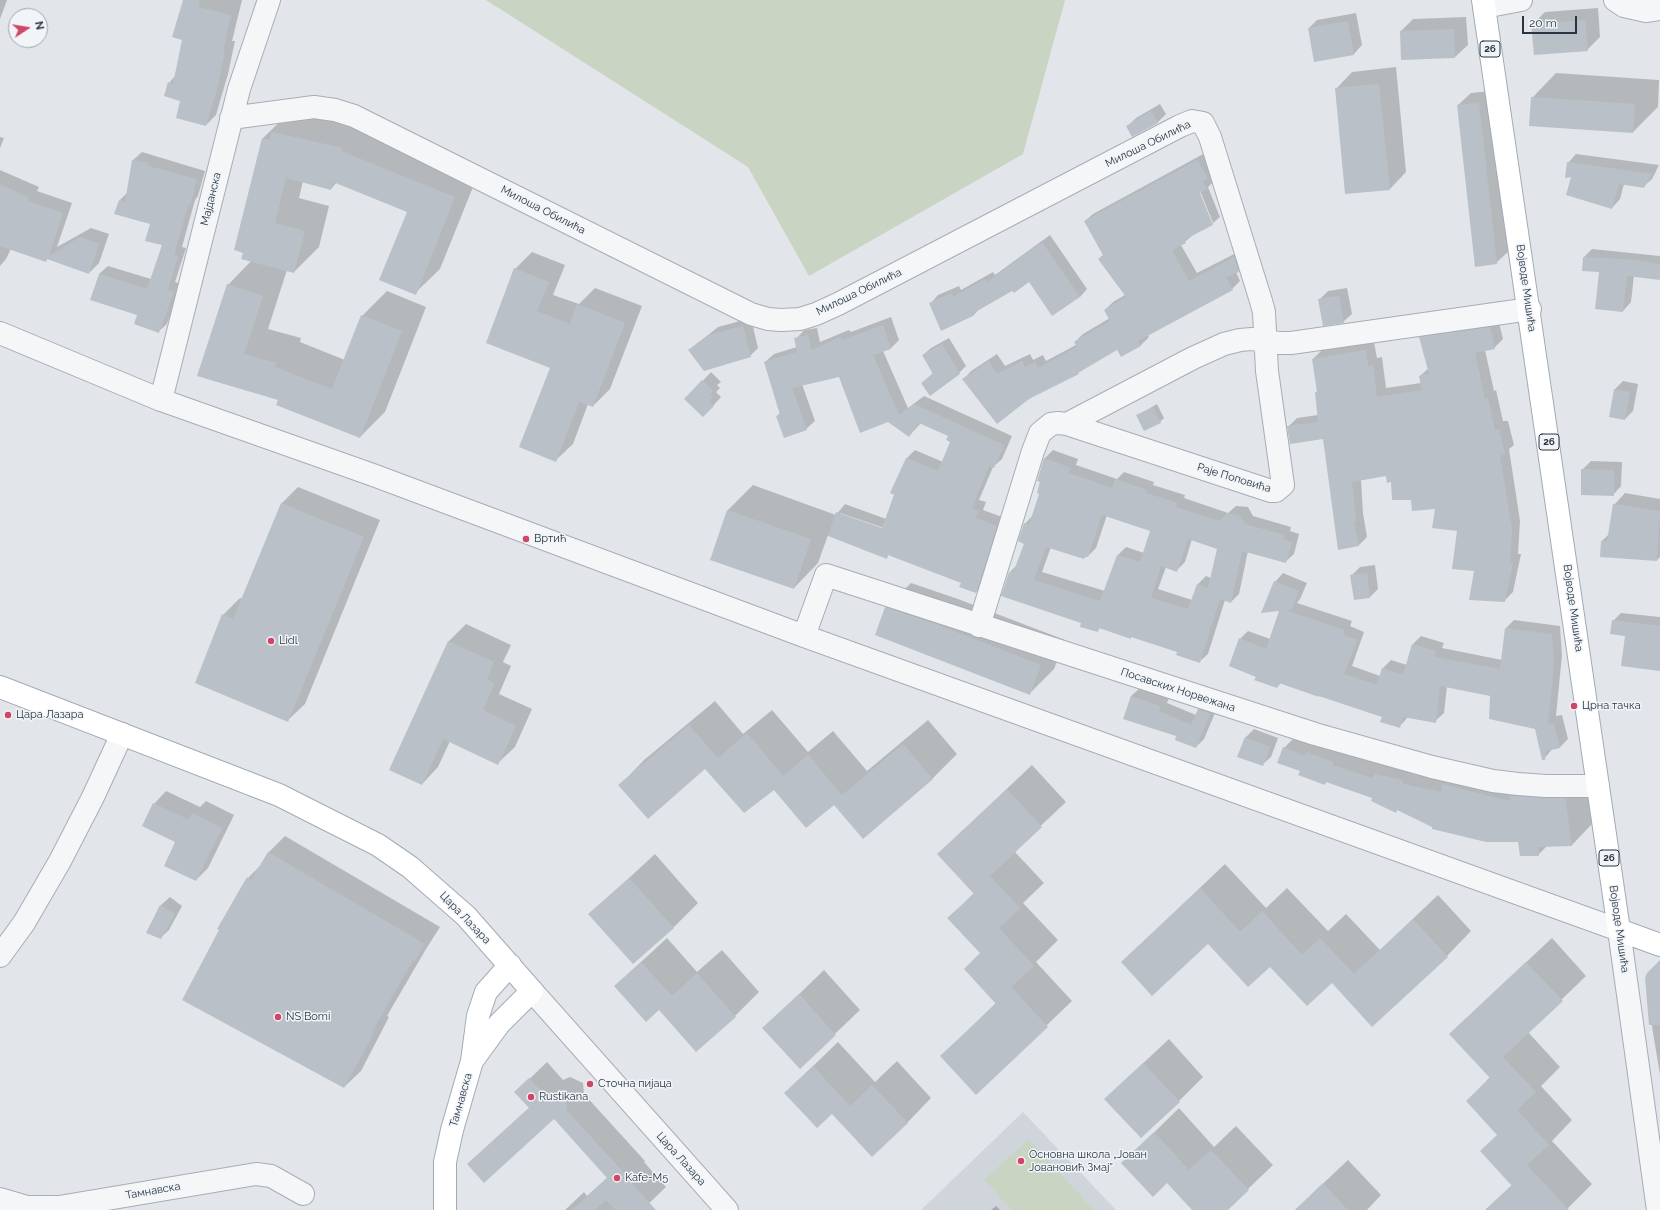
<!DOCTYPE html>
<meta charset="utf-8">
<style>
body{margin:0}
#map{position:relative;width:1660px;height:1210px;overflow:hidden;background:#e2e6ea;font-family:Raleway,sans-serif}
canvas{display:block}
.north{position:absolute;left:8px;top:8px;width:40px;height:40px;box-sizing:border-box;background:#f1f5f8;border:1px solid #a1a8b0;border-radius:50%;rotate:78deg;font-size:11px;font-weight:700;line-height:16px;text-align:center;color:#293543}
.north::after{content:'';display:block;margin:auto;width:14px;height:18px;background:#d14568;clip-path:polygon(50% 0,100% 100%,50% 72%,0 100%)}
.scale{position:absolute;left:1522px;top:16px;width:55px;height:18px;box-sizing:border-box;border:2px solid #293543;border-top:0;padding-left:5px;font-size:12px;line-height:14px;white-space:nowrap;color:#293543;-webkit-text-stroke:3px #f1f5f8;paint-order:stroke}
</style>
<div id="map">
<canvas width="1660" height="1210"></canvas>
<div class="north">N</div>
<div class="scale">20 m</div>
</div>
<script>
const ctx = document.querySelector('canvas').getContext('2d');
ctx.lineJoin = 'round';
function fillPath(path, color) {
  ctx.fillStyle = color;
  ctx.fill(path, 'evenodd');
}
function shape(rows) {
  const path = new Path2D();
  for (const r of rows) {
    path.moveTo(r[0], r[1]);
    for (let i = 2; i < r.length; i += 2) path.lineTo(r[i], r[i + 1]);
  }
  return path;
}
function stroke(path, color, width, dash) {
  ctx.strokeStyle = color;
  ctx.lineWidth = width;
  ctx.lineCap = dash ? 'butt' : 'round';
  ctx.setLineDash(dash || []);
  ctx.stroke(path);
}
function label(font, color, halo, rows, align = 'center') {
  ctx.font = font + ' Raleway,sans-serif';
  ctx.lineWidth = 3;
  ctx.setLineDash([]);
  ctx.textBaseline = 'middle';
  ctx.strokeStyle = halo;
  ctx.fillStyle = color;
  for (const [text, x, y, turn = 0] of rows) {
    ctx.save();
    ctx.translate(x, y);
    ctx.rotate((+turn || 0) * Math.PI / 180);
    ctx.textAlign = isNaN(turn) ? turn : align;
    if (halo) ctx.strokeText(text, 0, 0);
    ctx.fillText(text, 0, 0);
    ctx.restore();
  }
}
const built = shape([
 [1023,1112,1116,1210,921,1210]
]);
const green = shape([
 [486,0,1065,0,1023,154,809,276,748,167],
 [1029,1139,1094,1210,1012,1210,984,1180]
]);
const shadow = shape([
 [0,0,7,0,0,19],
 [184,0,242,0,232,41,235,41,228,74,216,115,206,125,182,100,169,83,175,76,183,40],
 [1598,8,1600,37,1587,50,1532,25,1545,12],
 [1356,13,1362,45,1354,54,1315,61,1309,28,1317,20],
 [1466,17,1468,45,1455,57,1401,31,1413,19],
 [1396,67,1406,172,1390,189,1336,89,1352,72],
 [1556,73,1659,80,1658,107,1633,132,1532,98],
 [1491,91,1509,251,1496,263,1458,105,1471,93],
 [1160,104,1166,114,1158,122,1133,135,1127,127,1136,118],
 [288,114,366,124,479,172,440,269,415,293,408,212,337,182,331,189,303,181,299,198,329,206,319,247,294,272,287,270,268,329,301,338,300,342,345,360,362,316,387,291,426,307,385,412,360,437,280,400,199,376,228,285,252,260,263,138],
 [0,137,4,138,0,148],
 [142,152,205,171,198,196,195,200,182,247,186,248,175,282,181,284,167,324,158,332,138,315,99,274,108,266,151,279,163,244,151,223,120,200,128,192,133,160],
 [1205,153,1215,180,1208,187,1220,217,1212,224,1193,235,1181,245,1197,273,1242,250,1246,264,1236,272,1240,281,1232,289,1147,335,1149,337,1141,345,1121,356,1117,349,1054,386,964,379,971,371,997,354,1005,366,1030,354,1033,360,1043,355,1046,361,1076,345,1075,342,1083,334,1110,318,1105,310,1113,302,1125,295,1085,221,1093,214],
 [1199,188,1213,223,1211,223,1197,189],
 [1576,154,1659,165,1652,179,1643,187,1624,184,1620,199,1612,208,1572,176,1568,163],
 [0,170,39,187,37,191,72,203,57,247,91,228,109,234,99,263,89,273,48,258,46,261,11,249,6,259,0,266],
 [1050,235,1087,289,1080,297,1029,281,981,307,973,316,931,303,938,295,959,286,961,290,993,272,995,275],
 [1592,249,1660,256,1660,279,1634,275,1631,302,1623,311,1600,271,1583,270,1584,257],
 [532,252,565,265,553,295,579,304,595,288,642,306,610,389,593,406,588,404,573,444,556,460,551,368,515,269],
 [1347,288,1352,314,1343,322,1319,300,1328,291],
 [891,317,899,340,891,348,883,351,908,408,924,396,1012,436,1002,459,993,467,979,500,986,502,983,510,1005,518,984,583,976,592,962,582,889,554,886,557,828,535,818,563,794,588,711,559,728,510,753,485,836,515,845,504,886,519,907,458,915,450,943,462,952,442,949,435,921,423,909,436,839,376,802,384,815,421,806,429,777,416,780,413,765,362,774,354,797,347,796,339,804,330,817,328,820,342,849,330,851,332],
 [840,513,887,529,886,531,840,515],
 [751,318,758,348,750,356,690,350,718,327],
 [1498,319,1503,339,1494,348,1485,350,1494,391,1496,390,1503,421,1508,421,1514,445,1509,449,1520,521,1518,554,1521,554,1513,592,1504,601,1475,571,1459,530,1436,508,1412,499,1387,475,1361,480,1363,513,1367,537,1358,546,1323,438,1288,427,1297,418,1318,415,1316,392,1318,390,1313,359,1322,350,1374,342,1377,358,1382,357,1386,388,1421,383,1420,376,1429,368,1420,338,1429,329],
 [949,338,966,366,959,373,922,383,933,373,923,355,931,348],
 [711,372,721,382,717,385,720,388,716,392,721,397,712,407,686,399],
 [1623,381,1638,384,1633,411,1625,419,1615,389],
 [1157,404,1164,418,1160,422,1138,415],
 [1053,450,1078,459,1076,465,1117,479,1124,472,1154,482,1153,485,1185,495,1184,498,1228,513,1236,506,1248,507,1253,516,1291,527,1290,531,1299,534,1294,554,1285,562,1248,551,1239,594,1231,602,1225,600,1208,654,1199,662,1178,651,1132,636,1130,638,1100,628,1097,631,1010,572,1018,564,1025,543,1025,524,1033,515,1041,493,1042,482,1038,480,1045,458],
 [1107,515,1151,530,1144,553,1126,547,1118,555,1105,591,1042,572,1051,547,1084,558,1088,556,1096,548],
 [1192,539,1218,548,1211,578,1206,576,1198,584,1192,600,1158,589,1166,567,1177,570,1185,562],
 [1591,461,1622,462,1621,486,1613,495,1582,470],
 [298,487,380,520,305,704,288,720,223,615,240,598,243,599,282,503],
 [1625,493,1660,499,1660,557,1657,560,1602,541,1609,534,1614,505],
 [1375,565,1378,589,1370,597,1351,576,1360,567],
 [1283,573,1307,583,1300,599,1297,603,1352,621,1350,626,1364,632,1352,666,1380,676,1382,669,1391,660,1407,665,1413,644,1421,636,1444,643,1442,648,1502,660,1506,628,1514,620,1560,626,1562,655,1556,716,1562,715,1568,739,1560,747,1553,748,1544,759,1536,728,1491,695,1447,686,1444,713,1435,721,1408,717,1399,727,1383,717,1281,683,1277,687,1257,677,1240,639,1248,631,1270,639,1280,610,1275,582],
 [911,583,958,599,1065,640,1054,669,1029,694,886,608],
 [1621,613,1660,617,1660,667,1613,621],
 [466,624,511,645,503,662,511,666,499,694,532,709,515,747,498,763,450,741,438,767,422,784,390,769,449,641],
 [1140,688,1169,698,1167,703,1196,715,1198,710,1207,701,1218,706,1204,739,1196,747,1178,736,1124,718,1131,696],
 [715,701,743,734,772,710,808,752,833,731,867,771,928,720,957,754,932,779,834,803,774,788,705,767,620,785,644,760],
 [1304,728,1527,780,1585,779,1592,824,1572,845,1547,846,1538,855,1519,840,1434,826,1373,797,1327,781,1325,783,1301,771,1284,748],
 [1254,729,1278,738,1271,757,1262,765,1245,738],
 [1032,765,1066,802,1014,851,1044,883,1023,903,1058,940,1036,962,1072,1001,976,1093,941,1056,996,1003,981,953,949,918,974,893,938,854],
 [166,791,200,807,206,801,234,815,208,868,196,880,154,804],
 [285,836,440,927,426,949,387,1016,389,1017,361,1071,344,1087,248,878,261,865,268,853],
 [655,854,698,903,673,928,590,914],
 [1225,864,1266,908,1287,888,1328,931,1346,914,1380,950,1438,895,1471,931,1447,956,1332,982,1270,965,1208,943,1122,962],
 [170,897,182,906,169,930,160,938,147,932,161,905],
 [667,938,697,972,722,950,759,992,735,1016,660,1009,615,986],
 [1552,938,1586,976,1528,1032,1560,1067,1541,1086,1572,1120,1552,1141,1592,1184,1566,1210,1485,1210,1512,1185,1498,1134,1467,1101,1490,1077,1475,1010],
 [1660,961,1660,1075,1648,1002],
 [824,970,860,1010,800,1067,764,1028],
 [1169,1039,1203,1077,1179,1101,1105,1099],
 [838,1042,875,1082,897,1061,931,1098,907,1123,832,1112,785,1093],
 [547,1062,563,1080,570,1077,583,1083,584,1094,645,1161,644,1162,666,1187,642,1210,565,1210,584,1192,587,1196,608,1177,554,1118,486,1147,530,1107,516,1092],
 [1179,1108,1214,1147,1236,1126,1273,1165,1226,1210,1193,1210,1167,1182,1123,1163],
 [1348,1160,1381,1195,1367,1210,1295,1210],
 [996,1206,1000,1210,991,1210]
]);
const building = shape([
 [183,0,200,0,198,7,231,15,223,51,225,51,218,85,206,126,176,118,180,101,164,96,168,82,173,84,182,40,172,37],
 [1585,20,1588,51,1534,55,1531,24],
 [1348,21,1354,55,1314,62,1308,28],
 [1454,29,1455,58,1401,60,1400,31],
 [1379,84,1390,190,1345,194,1335,88],
 [1531,97,1635,104,1633,133,1529,126],
 [1479,103,1497,264,1475,267,1457,105],
 [1151,111,1158,123,1132,137,1126,126],
 [272,132,342,148,341,151,455,197,416,295,379,280,407,212,333,182,331,190,286,178,275,223,305,231,294,273,241,259,243,253,234,250,262,138,270,140],
 [132,160,149,163,148,166,197,179,190,206,188,205,174,255,178,256,168,290,174,292,159,333,134,324,137,315,90,300,99,274,147,289,162,245,145,241,150,224,114,214,119,200,125,202],
 [1197,160,1208,178,1203,181,1207,189,1200,193,1213,225,1184,240,1186,243,1172,250,1189,281,1234,257,1239,272,1226,277,1233,290,1138,341,1141,346,1121,357,1117,350,1078,373,1079,374,1029,399,997,424,962,379,989,361,997,374,1022,361,1025,367,1035,362,1038,368,1077,347,1074,342,1110,321,1104,310,1126,297,1098,259,1103,255,1084,221],
 [1567,162,1575,163,1652,174,1644,188,1619,184,1612,209,1566,195,1571,177,1565,178],
 [0,184,29,198,28,201,63,213,49,256,80,237,99,244,89,274,47,259,46,262,0,246],
 [1042,242,1080,297,1052,316,1029,282,1014,293,1012,291,972,314,973,316,941,331,929,303,952,293,953,297,985,279,987,282],
 [1583,257,1636,260,1660,264,1660,280,1627,276,1623,312,1595,309,1599,272,1582,271],
 [514,268,549,282,537,311,570,324,577,304,625,323,593,407,579,402,556,462,519,447,550,368,486,343],
 [227,284,263,296,244,354,277,363,275,367,332,389,361,315,402,331,360,438,276,405,278,400,197,376],
 [1339,296,1344,323,1323,326,1318,299],
 [883,325,891,349,873,355,899,415,914,404,1004,445,994,468,989,466,972,508,979,511,976,518,997,526,976,593,959,587,961,583,888,555,887,559,828,536,836,512,882,528,894,495,890,493,906,458,938,471,950,442,946,440,948,436,919,423,909,437,888,422,860,433,839,377,792,388,807,430,784,438,776,416,780,415,764,362,797,352,794,338,808,335,811,350,841,337,842,340],
 [743,326,751,357,704,371,688,350,708,335],
 [1490,327,1495,349,1475,353,1485,399,1488,398,1495,430,1499,429,1505,454,1500,456,1512,530,1510,562,1513,563,1505,602,1469,600,1474,571,1452,569,1457,531,1432,528,1435,509,1412,511,1411,500,1392,500,1391,482,1387,483,1386,476,1352,482,1356,522,1354,522,1359,546,1338,550,1323,439,1290,444,1287,426,1318,422,1315,392,1317,392,1312,359,1366,350,1368,366,1373,365,1377,397,1422,390,1419,376,1429,374,1419,337],
 [942,344,960,374,930,396,921,383,933,374,922,355],
 [702,380,713,391,710,394,713,397,709,401,714,406,703,417,684,399],
 [1614,389,1630,392,1625,420,1609,417],
 [1153,407,1161,423,1144,431,1136,415],
 [1044,458,1071,468,1069,473,1112,488,1115,479,1147,490,1146,493,1178,503,1176,507,1219,521,1227,513,1239,515,1245,524,1284,535,1283,539,1292,542,1286,563,1242,551,1231,603,1220,599,1200,663,1176,655,1177,652,1131,637,1131,639,1099,628,1098,632,1080,627,1081,623,1001,596,1009,572,1013,573,1024,544,1018,541,1024,523,1029,525,1039,494,1037,493,1040,482,1037,481],
 [1102,515,1150,531,1140,562,1117,555,1100,601,1034,580,1046,547,1084,559,1085,556,1088,557],
 [1188,539,1217,549,1208,588,1197,584,1188,609,1151,598,1161,566,1177,572],
 [1581,469,1614,470,1614,496,1581,495],
 [281,503,364,537,288,722,195,683,222,614,233,619],
 [1613,504,1660,511,1657,561,1600,557,1601,541,1607,541],
 [727,510,811,539,794,589,710,560],
 [1367,573,1370,598,1354,600,1350,575],
 [1274,581,1299,591,1292,609,1285,610,1344,630,1343,635,1357,640,1344,674,1377,685,1382,668,1403,675,1412,644,1436,651,1435,657,1500,669,1505,628,1552,634,1554,664,1548,724,1554,723,1560,748,1546,751,1545,760,1542,760,1535,729,1489,719,1490,696,1440,686,1436,723,1403,717,1400,728,1380,722,1382,717,1319,696,1319,697,1279,683,1277,688,1254,680,1256,677,1229,666,1239,638,1266,649,1279,611,1261,613],
 [885,607,933,623,1041,665,1030,695,875,635],
 [1612,620,1660,626,1660,671,1621,666,1625,636,1610,634],
 [448,641,494,662,487,679,495,683,483,710,516,726,498,765,443,739,422,785,389,770],
 [1131,696,1161,706,1159,711,1191,725,1198,709,1210,714,1196,748,1175,740,1176,736,1123,719],
 [689,725,718,758,747,733,783,776,808,755,842,795,903,744,933,779,863,839,834,805,806,828,774,790,744,813,705,769,648,819,618,785],
 [1245,737,1270,747,1263,766,1237,757],
 [1283,747,1305,756,1306,752,1334,762,1332,765,1372,778,1375,774,1403,780,1403,784,1441,792,1442,784,1510,801,1510,796,1565,798,1572,846,1538,847,1539,856,1520,856,1518,842,1486,842,1432,829,1432,827,1397,810,1396,813,1371,801,1372,798,1326,782,1325,785,1298,775,1300,771,1277,763],
 [1007,789,1042,827,990,876,1020,908,999,928,1034,966,1011,987,1048,1027,976,1095,940,1056,996,1004,964,969,980,953,947,918,974,894,937,854],
 [153,803,189,820,192,813,222,828,196,881,164,866,175,842,142,826],
 [268,852,425,944,415,961,413,960,372,1032,374,1033,344,1088,182,1000,219,930,217,929,247,877,251,880],
 [629,878,674,928,633,964,588,914],
 [1200,888,1240,932,1262,911,1302,955,1320,938,1354,974,1413,919,1448,957,1372,1027,1332,983,1307,1006,1270,967,1248,987,1208,944,1152,996,1121,962],
 [160,905,175,914,161,939,146,933],
 [1660,960,1660,1025,1649,1025,1645,978,1647,973],
 [641,962,672,996,697,973,736,1017,696,1052,659,1010,646,1022,614,986],
 [1526,962,1563,1001,1503,1057,1536,1092,1517,1110,1549,1145,1527,1165,1569,1210,1486,1210,1512,1186,1480,1151,1497,1135,1466,1101,1490,1078,1449,1034],
 [799,994,836,1035,800,1069,762,1028],
 [1143,1063,1180,1102,1141,1138,1104,1099],
 [813,1066,850,1106,872,1085,908,1123,872,1157,832,1114,817,1128,784,1093],
 [529,1078,546,1096,553,1093,566,1100,567,1111,629,1178,628,1179,656,1210,616,1210,606,1200,595,1210,572,1210,607,1178,554,1119,484,1183,467,1164,529,1108,514,1092],
 [1154,1132,1189,1170,1211,1150,1249,1190,1228,1210,1192,1210,1167,1183,1153,1197,1121,1163],
 [1323,1183,1348,1210,1295,1210]
]);
const minor = shape([
 [1615,0,1624,6,1646,11,1660,9],
 [1484,7,1521,0],
 [231,118,314,107,335,110,354,116,751,314,768,319,781,320,800,319,816,314,838,304,1180,126,1192,121,1203,123,1210,137,1261,301,1264,312,1267,371,1283,485,1276,491,1271,491,1067,424],
 [0,333,161,400,373,475,804,636,1619,930,1658,1210],
 [161,400,239,89,269,0],
 [979,626,1033,451,1040,433,1051,424,1058,423,1067,424,1193,358,1224,344,1240,340,1252,339,1279,343,1291,343,1530,309],
 [804,636,826,575,1315,734,1432,767,1493,781,1518,784,1546,786,1598,786],
 [0,956,24,923,60,861,93,797,122,734],
 [532,991,727,1210],
 [0,1199,27,1207,59,1207,256,1174,271,1176,303,1194]
]);
const major = shape([
 [1483,0,1619,930,1660,945],
 [0,687,279,795,378,845,410,867,466,916,532,991,499,1024,472,1061],
 [445,1210,445,1162,452,1130,472,1061,478,1016,486,992,510,965]
]);
const markers = [
 [526,539,4,"#d14568"],
 [271,641,4,"#d14568"],
 [1574,706,4,"#d14568"],
 [8,715,4,"#d14568"],
 [278,1017,4,"#d14568"],
 [590,1084,4,"#d14568"],
 [531,1097,4,"#d14568"],
 [1021,1161,4,"#d14568"],
 [617,1178,4,"#d14568"]
];
const shields = [
 [1490,49,20],
 [1549,442,20],
 [1609,858,20]
];
const shieldNames = [
 ["26",1490,49],
 ["26",1549,442],
 ["26",1609,858]
];
const streetNames = [
 ["Милоша Обилића",1148,144,-26],
 ["Мајданска",211,199,-76],
 ["Милоша Обилића",543,210,27],
 ["Војводе Мишића",1526,288,82],
 ["Милоша Обилића",859,292,-26],
 ["Раје Поповића",1234,478,17],
 ["Војводе Мишића",1573,608,82],
 ["Посавских Норвежана",1178,690,18],
 ["Цара Лазара",465,918,46],
 ["Војводе Мишића",1619,929,82],
 ["Тамнавска",461,1100,-74],
 ["Цара Лазара",681,1159,48],
 ["Тамнавска",153,1191,-10]
];
const poiNames = [
 ["Вртић",534,539],
 ["Lidl",279,641],
 ["Црна тачка",1582,706],
 ["Цара Лазара",16,715],
 ["NS Bomi",286,1017],
 ["Сточна пијаца",598,1084],
 ["Rustikana",539,1097],
 ["Основна школа „Јован",1029,1155],
 ["Јовановић Змај”",1029,1168],
 ["Kafe-M5",625,1178]
];
fillPath(built, '#d0d5dc');
fillPath(green, '#c9d4c2');
fillPath(shadow, '#0003');
fillPath(building, '#b9c0c8');
stroke(minor, '#a7adb5', 24);
stroke(major, '#a1abb6', 24);
stroke(minor, '#f4f6f8', 22);
stroke(major, '#fff', 22);
for (const [x, y, r, color] of markers) {
  const dot = new Path2D();
  dot.arc(x, y, r, 0, 2 * Math.PI);
  ctx.fillStyle = color;
  ctx.fill(dot);
  stroke(dot, '#f1f5f8', 1.5);
}
for (const [x, y, w] of shields) {
  const box = new Path2D();
  box.roundRect(x - w / 2, y - 8, w, 16, 3);
  ctx.fillStyle = '#f1f5f8';
  ctx.fill(box);
  stroke(box, '#293543', 1);
}
label('bold 10px', '#293543', null, shieldNames);
label('11px', '#293543', '#f1f5f8', streetNames);
label('11px', '#293543', '#f1f5f8', poiNames, 'left');
</script>
